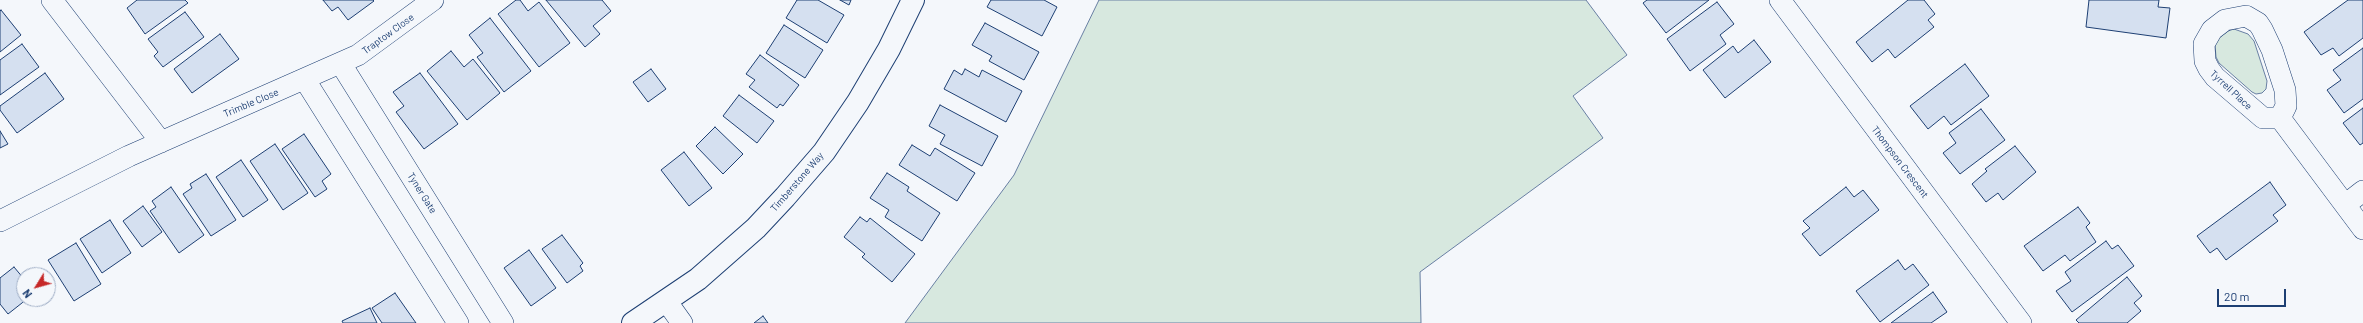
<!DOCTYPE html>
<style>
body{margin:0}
#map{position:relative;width:2363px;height:323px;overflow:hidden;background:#f4f7fb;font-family:Barlow,sans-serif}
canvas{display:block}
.north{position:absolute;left:16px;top:267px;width:40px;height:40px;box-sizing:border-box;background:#f4f7fb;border:1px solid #9eadc5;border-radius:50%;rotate:233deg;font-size:11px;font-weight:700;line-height:16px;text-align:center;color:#1d3f73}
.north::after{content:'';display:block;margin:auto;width:14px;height:18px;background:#c62828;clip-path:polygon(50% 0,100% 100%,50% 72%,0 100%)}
.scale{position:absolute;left:2217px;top:289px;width:69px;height:18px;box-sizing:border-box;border:2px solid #1d3f73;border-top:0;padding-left:5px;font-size:12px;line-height:14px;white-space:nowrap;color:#1d3f73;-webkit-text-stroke:3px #f4f7fb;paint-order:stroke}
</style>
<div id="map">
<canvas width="2363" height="323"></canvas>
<div class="north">N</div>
<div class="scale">20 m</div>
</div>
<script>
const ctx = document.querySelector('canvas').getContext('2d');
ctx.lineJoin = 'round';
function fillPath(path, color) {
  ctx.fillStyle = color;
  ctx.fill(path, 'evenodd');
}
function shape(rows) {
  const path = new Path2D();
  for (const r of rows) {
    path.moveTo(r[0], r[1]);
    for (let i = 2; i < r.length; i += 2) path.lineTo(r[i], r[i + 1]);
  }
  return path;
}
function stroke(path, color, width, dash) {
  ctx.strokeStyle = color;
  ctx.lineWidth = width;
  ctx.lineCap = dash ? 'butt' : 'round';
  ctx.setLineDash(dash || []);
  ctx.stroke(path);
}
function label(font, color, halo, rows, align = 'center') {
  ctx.font = font + ' Barlow,sans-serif';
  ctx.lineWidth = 3;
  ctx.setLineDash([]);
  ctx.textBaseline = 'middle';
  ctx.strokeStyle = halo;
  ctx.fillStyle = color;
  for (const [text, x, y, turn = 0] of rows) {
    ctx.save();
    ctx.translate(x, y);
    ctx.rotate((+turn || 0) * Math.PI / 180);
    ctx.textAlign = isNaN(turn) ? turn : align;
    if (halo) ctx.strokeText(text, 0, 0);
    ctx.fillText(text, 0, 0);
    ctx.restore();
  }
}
const green = shape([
 [1099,0,1586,0,1627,55,1573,96,1603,138,1420,272,1421,323,905,323,1014,175,1099,0],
 [2234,29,2248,34,2254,41,2267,81,2266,89,2262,93,2256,94,2252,92,2219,63,2216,57,2215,45,2219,38,2228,31,2234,29]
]);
const building = shape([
 [137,0,185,0,188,3,145,34,127,8,137,0],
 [323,0,373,0,374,1,348,20,338,7,332,11,323,0],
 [516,0,520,0,528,11,539,2,570,43,539,67,498,14,516,0],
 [546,0,602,0,611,11,593,26,600,34,585,47,546,0],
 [797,0,818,0,844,15,827,43,786,18,797,0],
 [840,0,851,0,849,5,840,0],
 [991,0,1044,0,1057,7,1042,36,987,7,991,0],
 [1647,0,1709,0,1666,33,1643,3,1647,0],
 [1908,0,1924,0,1935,14,1928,20,1934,27,1895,58,1888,49,1872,62,1856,42,1908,0],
 [2089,0,2159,0,2158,7,2170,8,2166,38,2086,27,2089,0],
 [2348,0,2363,0,2363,38,2339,56,2333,48,2321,55,2304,32,2348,0],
 [1717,2,1734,24,1720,35,1726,44,1690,71,1667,39,1717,2],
 [1,10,21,35,0,52,0,11,1,10],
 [185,12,204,37,163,67,154,56,158,52,148,39,185,12],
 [490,18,531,71,504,92,477,57,483,53,469,35,490,18],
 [985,23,1039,52,1024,80,989,61,992,56,972,45,985,23],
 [784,25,823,50,805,78,766,53,784,25],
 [220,34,239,59,192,93,174,69,220,34],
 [1754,40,1771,62,1725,98,1703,70,1733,46,1738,53,1754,40],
 [22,44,39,67,0,95,0,60,22,44],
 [2363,48,2363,99,2344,113,2327,90,2341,80,2333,70,2363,48],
 [451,51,464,67,473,59,500,93,467,120,427,71,451,51],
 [760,55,799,85,783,106,780,104,777,108,749,87,755,80,746,74,760,55],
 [1965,64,1989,96,1951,125,1944,116,1928,129,1910,106,1965,64],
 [651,69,666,89,648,102,633,82,651,69],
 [965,69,979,77,982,70,1022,91,1006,122,944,89,954,70,962,75,965,69],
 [45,73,64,99,17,133,0,110,0,106,45,73],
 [420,73,458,124,424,149,396,112,404,106,393,92,420,73],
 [739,95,774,121,757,143,723,116,739,95],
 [940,105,998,136,982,166,940,144,945,135,929,126,940,105],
 [2363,108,2363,143,2360,145,2343,123,2363,108],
 [1981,109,2005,140,1960,174,1943,153,1956,143,1949,133,1981,109],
 [715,127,743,154,723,174,696,146,715,127],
 [0,131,8,144,0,148,0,131],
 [304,134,331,174,322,181,327,189,315,197,282,149,304,134],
 [275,144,308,193,283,210,250,161,275,144],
 [912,145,930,156,935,148,975,173,957,201,899,165,912,145],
 [2015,146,2036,172,2003,200,1998,193,1986,202,1972,184,1987,171,1985,169,2015,146],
 [684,152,712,188,689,206,661,170,684,152],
 [241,160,268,200,243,217,216,177,241,160],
 [887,173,909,187,907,191,940,213,922,241,885,217,889,210,870,198,887,173],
 [206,174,236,220,211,236,183,194,192,188,190,184,206,174],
 [2270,182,2286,205,2273,215,2278,221,2226,260,2217,248,2210,253,2197,236,2270,182],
 [171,187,204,235,179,253,150,211,156,207,152,201,171,187],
 [1846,187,1854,197,1863,190,1879,210,1820,256,1802,234,1810,228,1803,221,1846,187],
 [143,206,162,232,142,247,123,221,143,206],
 [2078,207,2090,223,2086,227,2096,242,2070,261,2065,255,2043,271,2024,246,2078,207],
 [860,217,867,222,870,218,915,254,892,282,862,257,865,254,844,237,860,217],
 [110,220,131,253,102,273,80,239,110,220],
 [562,235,583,263,580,266,583,271,567,283,542,249,562,235],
 [2106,241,2112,249,2118,245,2134,266,2072,312,2056,291,2071,281,2065,272,2106,241],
 [76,243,101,284,74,301,48,260,76,243],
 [529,250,556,288,531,306,504,268,529,250],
 [1898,260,1905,270,1913,264,1929,285,1880,322,1856,291,1898,260],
 [14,267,24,279,24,299,27,299,8,314,0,304,0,278,14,267],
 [2127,277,2142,296,2134,303,2141,311,2127,323,2079,323,2076,320,2127,277],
 [1933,292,1947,312,1931,323,1891,323,1933,292],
 [395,293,416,323,382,323,372,308,395,293],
 [370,308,377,323,343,323,342,321,370,308],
 [763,316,768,323,754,323,763,316]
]);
const minor = shape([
 [52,0,161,142],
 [1780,0,2021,323],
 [341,64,503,323],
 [305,80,458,323],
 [2280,118,2263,118,2215,77,2209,69,2205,61,2204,44,2212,30,2225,20,2246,16,2258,23,2262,29,2272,50,2285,90,2286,106,2280,118,2363,229],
 [2345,205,2363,191],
 [0,221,129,156,358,55,433,0],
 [667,302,682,323]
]);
const tertiary = shape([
 [633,323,698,279,756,228,785,197,824,152,858,102,889,49,913,0]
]);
const streetNames = [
 ["Traptow Close",388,34,-36],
 ["Tyrrell Place",2231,90,43],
 ["Trimble Close",251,103,-23],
 ["Thompson Crescent",1900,162,53],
 ["Timberstone Way",797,182,-49],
 ["Tyner Gate",422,193,58]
];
fillPath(green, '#d7e8df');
stroke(green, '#687fa3', 1);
fillPath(building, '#d5e0f0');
stroke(building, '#1d3f73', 1);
stroke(minor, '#1d3f73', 22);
stroke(tertiary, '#1d3f73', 24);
stroke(minor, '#f4f7fb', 21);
stroke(tertiary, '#f4f7fb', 22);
label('10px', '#1d3f73', '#f4f7fb', streetNames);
</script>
